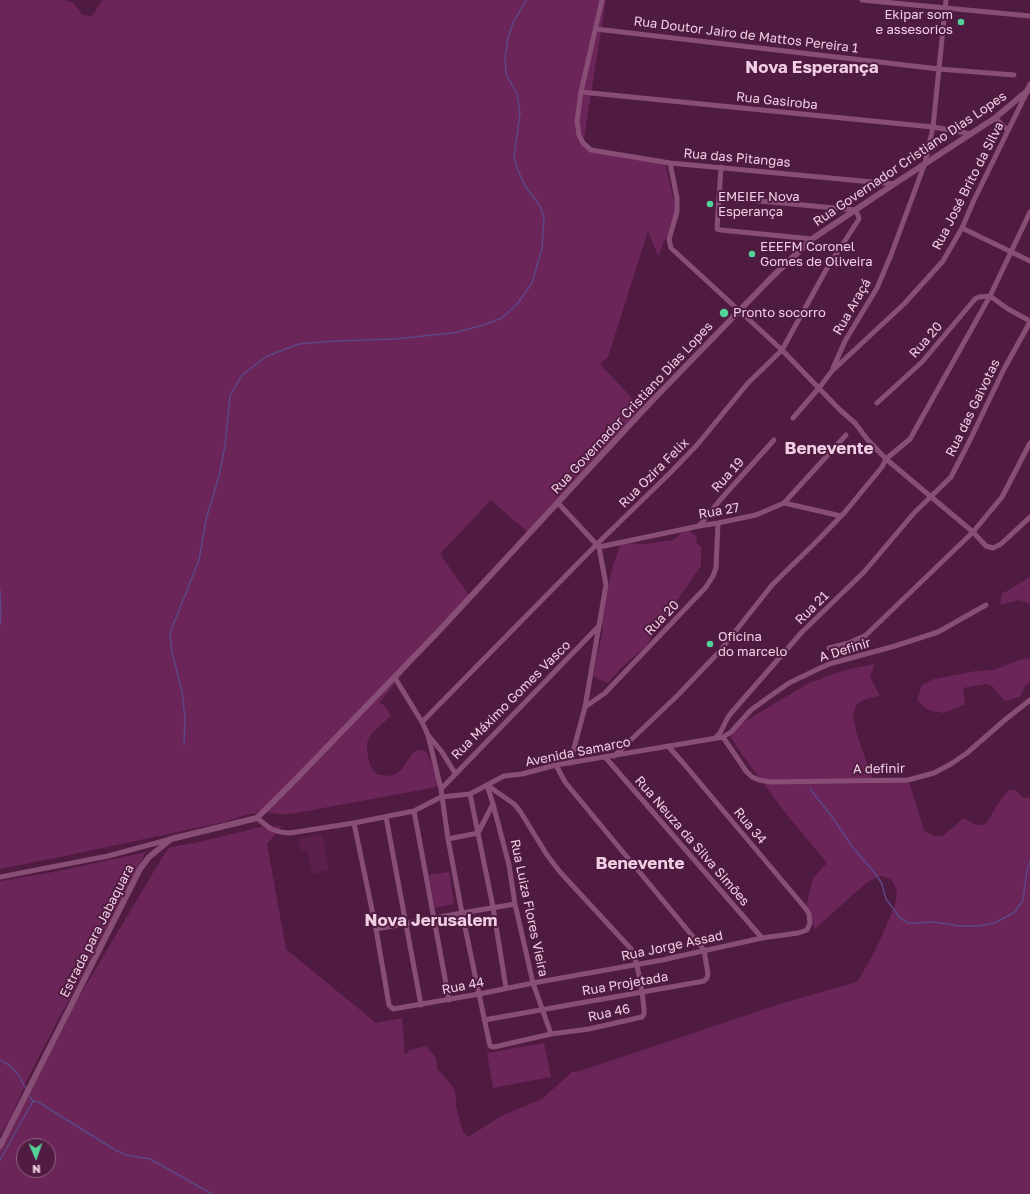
<!DOCTYPE html>
<meta charset="utf-8">
<style>
body{margin:0}
#map{position:relative;width:1030px;height:1194px;overflow:hidden;background:#501b41;font-family:"Golos Text",sans-serif}
canvas{display:block}
.north{position:absolute;left:16px;top:1138px;width:40px;height:40px;box-sizing:border-box;background:#501b41;border:1px solid #906382;border-radius:50%;rotate:178deg;font-size:11px;font-weight:700;line-height:16px;text-align:center;color:#f0cee3}
.north::after{content:'';display:block;margin:auto;width:14px;height:18px;background:#52d397;clip-path:polygon(50% 0,100% 100%,50% 72%,0 100%)}
</style>
<div id="map">
<canvas width="1030" height="1194"></canvas>
<div class="north">N</div>
</div>
<script>
const ctx = document.querySelector('canvas').getContext('2d');
ctx.lineJoin = 'round';
function fillPath(path, color) {
  ctx.fillStyle = color;
  ctx.fill(path, 'evenodd');
}
function shape(rows) {
  const path = new Path2D();
  for (const r of rows) {
    path.moveTo(r[0], r[1]);
    for (let i = 2; i < r.length; i += 2) path.lineTo(r[i], r[i + 1]);
  }
  return path;
}
function stroke(path, color, width, dash) {
  ctx.strokeStyle = color;
  ctx.lineWidth = width;
  ctx.lineCap = dash ? 'butt' : 'round';
  ctx.setLineDash(dash || []);
  ctx.stroke(path);
}
function label(font, color, halo, rows, align = 'center') {
  ctx.font = font + ' "Golos Text",sans-serif';
  ctx.lineWidth = 4;
  ctx.setLineDash([]);
  ctx.textBaseline = 'middle';
  ctx.strokeStyle = halo;
  ctx.fillStyle = color;
  for (const [text, x, y, turn = 0] of rows) {
    ctx.save();
    ctx.translate(x, y);
    ctx.rotate((+turn || 0) * Math.PI / 180);
    ctx.textAlign = isNaN(turn) ? turn : align;
    if (halo) ctx.strokeText(text, 0, 0);
    ctx.fillText(text, 0, 0);
    ctx.restore();
  }
}
const built = shape([
 [322,835,329,870,312,874,307,850,301,851,299,839]
]);
const green = shape([
 [0,0,64,0,73,3,83,15,92,16,102,0,606,0,584,138,588,147,593,150,664,159,676,209,672,223,658,256,648,231,608,357,600,364,645,412,531,535,491,500,440,554,471,598,408,667,379,703,384,705,391,716,372,733,367,743,367,751,370,765,376,774,388,776,396,774,402,769,412,754,417,750,426,751,442,786,291,814,276,814,269,812,249,814,224,822,60,857,0,869],
 [686,528,697,537,696,542,701,547,701,566,645,647,623,666,608,683,593,676,603,630,601,623,611,572,621,543,645,544,674,540],
 [1030,577,1030,604,1019,600,1000,605,1002,594],
 [1030,658,1030,682,1026,685,1020,697,1005,701,992,686,986,684,963,688,965,704,944,713,931,711,924,707,917,699,922,685,934,679,976,671,994,670,1016,661],
 [875,664,870,677,880,696,866,699,857,704,853,713,856,731,872,778,908,782,910,785,923,827,925,831,935,836,942,836,955,826,963,818,977,825,983,825,986,824,1001,799,1009,790,1015,790,1024,798,1030,798,1030,1194,0,1194,0,1149,73,1002,76,1002,163,856,170,847,195,843,265,826,282,826,267,844,286,949,376,1023,402,1018,405,1055,410,1050,426,1046,436,1058,437,1068,454,1088,456,1097,456,1106,463,1132,468,1137,503,1115,542,1099,572,1072,580,1071,786,1002,857,982,874,953,886,926,895,905,897,890,891,879,881,876,867,882,815,929,807,904,810,890,813,878,827,863,783,810,744,757,727,732,809,683,845,670],
 [24,1146,48,1146,48,1170,24,1170],
 [146,852,73,993,61,1014,29,1076,10,1119,0,1135,0,881,59,871],
 [449,872,454,904,435,908,429,875],
 [544,1043,551,1077,493,1088,487,1053]
]);
const stream = shape([
 [0,590,1,614,0,624],
 [184,744,185,718,182,691,172,652,170,633,199,560,206,520,219,476,225,446,230,396,242,375,267,356,299,344,335,341,394,339,453,333,480,326,502,318,518,303,532,283,542,248,544,217,540,206,525,186,517,168,514,157,520,113,517,94,506,74,505,58,508,38,513,23,526,0],
 [810,789,830,814,854,849,875,873,882,884,886,899,892,907,900,918,908,923,919,923,934,922,960,926,979,926,995,923,1015,912,1023,900,1027,870,1030,862],
 [0,1060,9,1065,18,1074,26,1089],
 [28,1094,33,1101,38,1102,117,1151,127,1155,150,1159,212,1194],
 [0,1160,33,1101]
]);
const minor = shape([
 [602,0,581,92,577,121,579,135,583,143,591,150,670,163,894,184],
 [862,0,1030,16],
 [596,29,939,69,1014,75],
 [581,92,933,127,971,134],
 [995,118,1008,130],
 [670,163,677,198,677,212,669,239,671,248,782,350,840,410,855,423,867,439,886,459,973,532,986,546,993,548,1001,544,1030,517],
 [721,167,717,229,721,230,812,239],
 [962,228,1030,261],
 [990,296,1008,309,1030,321],
 [833,368,845,341,877,288,891,255,925,163,933,127,946,0],
 [877,403,922,362,975,299,979,297,990,296],
 [793,418,819,388,832,371,904,304,943,261,962,228,974,200,1027,92],
 [558,503,598,546],
 [784,503,846,435],
 [699,526,720,500,774,440],
 [599,547,699,526,718,523,756,515,784,503,841,516],
 [829,648,849,643,866,635,973,532,1002,497,1030,443],
 [395,678,422,722,428,735,442,752,455,773],
 [585,707,605,693,706,587,713,576,716,568,718,523],
 [422,722,596,545,669,474,697,445,748,383,782,350,826,270,859,219,858,215,855,210,719,197],
 [428,735,441,789,448,839,462,913,490,1046,494,1047,551,1034,589,1029,642,1017,644,1014,644,1009,642,992,637,965,632,950,560,872,547,855,520,811,514,804,487,785],
 [723,737,746,771,752,777,759,780,770,782,908,780,934,773,951,764,967,753,1006,719,1030,700],
 [715,738,720,733,728,717,732,712,802,632,864,572,914,513,951,477,969,442,1004,369,1030,322],
 [614,756,678,695,719,652,772,585,819,539,845,512,882,467,886,459,910,439,990,296,1030,212],
 [606,758,762,938],
 [570,763,585,707,606,585,599,547],
 [487,785,493,804,509,865,515,904,533,983,551,1034],
 [441,789,598,627],
 [470,794,493,907,506,988],
 [414,811,449,1000],
 [386,817,421,1005],
 [257,818,271,829,280,832,290,833,354,823,414,811,441,797,470,794,504,776,522,774,556,765,723,737,731,732,751,710,769,697,789,683,814,671,829,664,895,646,938,632,986,605],
 [354,823,376,929,389,1005,393,1009,479,994,533,983,662,960,762,938,798,933,807,930,810,923,809,914,806,909,684,764,668,746],
 [448,839,478,833,493,804],
 [0,877,108,856,171,839],
 [376,929,462,913,515,904],
 [484,1020,699,982,704,981,707,978,708,974,704,950,565,782,556,765]
]);
const tertiary = shape([
 [0,1146,140,869,149,857,171,839,257,818,297,778,437,633,649,404,771,278,812,239,894,184,995,118,1027,91,1030,85]
]);
const markers = [
 [961,22,4,"#52d397"],
 [710,204,4,"#52d397"],
 [752,254,4,"#52d397"],
 [724,313,5,"#52d397"],
 [710,644,4,"#52d397"]
];
const poiNames = [
 ["Ekipar som",953,15,"right"],
 ["e assesorios",953,30,"right"],
 ["EMEIEF Nova",718,197],
 ["Esperança",718,212],
 ["EEEFM Coronel",760,247],
 ["Gomes de Oliveira",760,262],
 ["Pronto socorro",733,313],
 ["Oficina",718,637],
 ["do marcelo",718,652]
];
const streetNames = [
 ["Rua Doutor Jairo de Mattos Pereira 1",746,35,7],
 ["Rua Gasiroba",777,101,6],
 ["Rua das Pitangas",737,158,5],
 ["Rua Governador Cristiano Dias Lopes",910,159,-34],
 ["Rua José Brito da Silva",968,186,-63],
 ["Rua Araçá",852,307,-60],
 ["Rua 20",926,340,-49],
 ["Rua Governador Cristiano Dias Lopes",632,408,-47],
 ["Rua das Gaivotas",973,408,-64],
 ["Rua Ozira Felix",654,473,-45],
 ["Rua 19",728,475,-48],
 ["Rua 27",719,511,-10],
 ["Rua 21",812,608,-45],
 ["Rua 20",662,618,-46],
 ["A Definir",845,650,-17],
 ["Rua Máximo Gomes Vasco",511,700,-45],
 ["Avenida Samarco",578,752,-11],
 ["A definir",879,769,-1],
 ["Rua 34",750,826,50],
 ["Rua Neuza da Silva Simões",692,841,49],
 ["Rua Luiza Flores Vieira",529,908,78],
 ["Estrada para Jabaquara",97,931,-63],
 ["Rua Jorge Assad",672,946,-12],
 ["Rua Projetada",625,984,-10],
 ["Rua 44",463,986,-11],
 ["Rua 46",609,1013,-12]
];
const districtNames = [
 ["Nova Esperança",812,68],
 ["Benevente",829,449],
 ["Benevente",640,864],
 ["Nova Jerusalem",431,921]
];
fillPath(built, '#5d204c');
fillPath(green, '#6b2558');
stroke(stream, '#5c4787', 1.5);
stroke(minor, '#884e76', 5);
stroke(tertiary, '#884e76', 6);
for (const [x, y, r, color] of markers) {
  const dot = new Path2D();
  dot.arc(x, y, r, 0, 2 * Math.PI);
  ctx.fillStyle = color;
  ctx.fill(dot);
  stroke(dot, '#501b41', 1.5);
}
label('13px', '#f0cee3', '#501b41', poiNames, 'left');
label('13px', '#f0cee3', '#501b41', streetNames);
label('bold 17px', '#f0cee3', '#501b41', districtNames);
</script>
